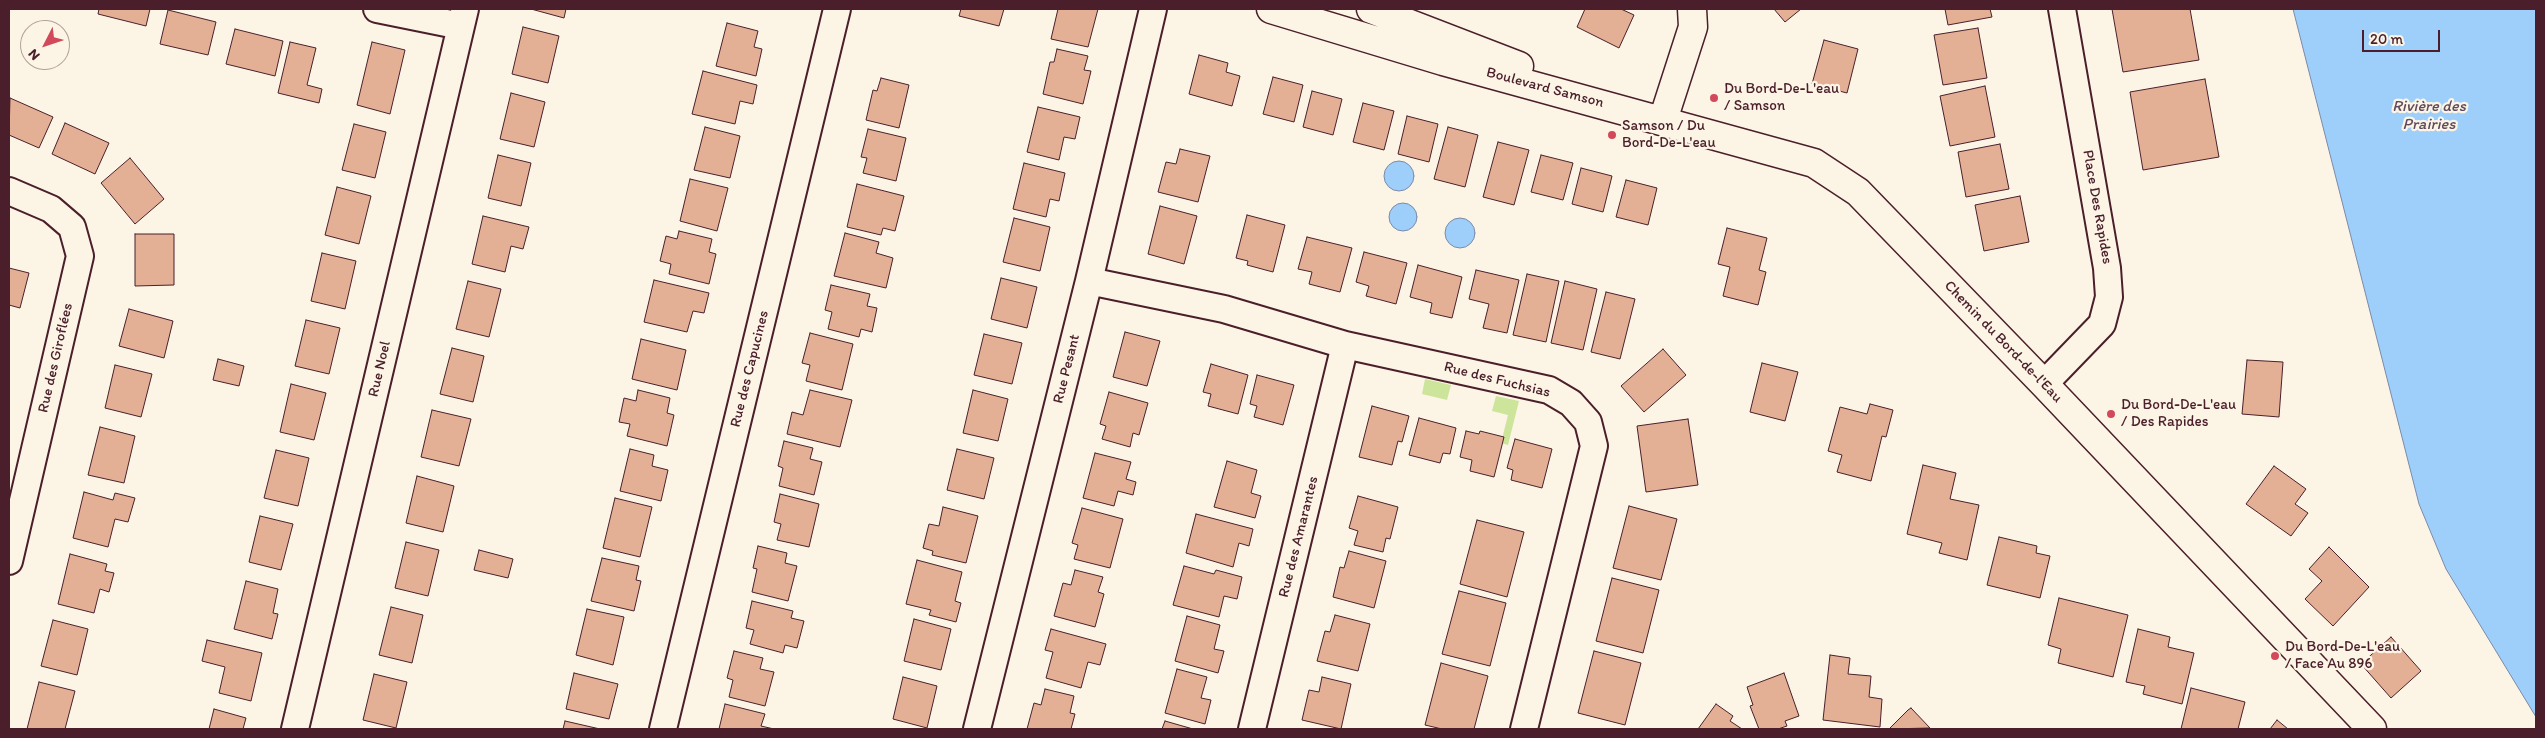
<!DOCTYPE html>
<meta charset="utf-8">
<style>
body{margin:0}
#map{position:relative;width:2545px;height:738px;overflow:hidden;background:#fcf5e5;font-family:Itim,sans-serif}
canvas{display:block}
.frame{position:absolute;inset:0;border:10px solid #4a1f2b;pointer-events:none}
.north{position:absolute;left:20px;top:20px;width:50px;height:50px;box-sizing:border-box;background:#fcf5e5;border:1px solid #b59f9b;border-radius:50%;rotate:229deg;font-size:14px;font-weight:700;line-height:20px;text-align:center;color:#4a1f2b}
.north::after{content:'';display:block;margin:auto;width:18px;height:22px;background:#d1495b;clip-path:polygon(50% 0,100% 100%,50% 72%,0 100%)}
.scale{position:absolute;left:2362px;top:30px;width:78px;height:22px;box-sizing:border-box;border:2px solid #4a1f2b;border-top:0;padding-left:6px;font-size:15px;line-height:18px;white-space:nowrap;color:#4a1f2b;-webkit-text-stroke:4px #fcf5e5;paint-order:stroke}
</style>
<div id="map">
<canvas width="2545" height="738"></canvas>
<div class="frame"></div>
<div class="north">N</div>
<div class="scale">20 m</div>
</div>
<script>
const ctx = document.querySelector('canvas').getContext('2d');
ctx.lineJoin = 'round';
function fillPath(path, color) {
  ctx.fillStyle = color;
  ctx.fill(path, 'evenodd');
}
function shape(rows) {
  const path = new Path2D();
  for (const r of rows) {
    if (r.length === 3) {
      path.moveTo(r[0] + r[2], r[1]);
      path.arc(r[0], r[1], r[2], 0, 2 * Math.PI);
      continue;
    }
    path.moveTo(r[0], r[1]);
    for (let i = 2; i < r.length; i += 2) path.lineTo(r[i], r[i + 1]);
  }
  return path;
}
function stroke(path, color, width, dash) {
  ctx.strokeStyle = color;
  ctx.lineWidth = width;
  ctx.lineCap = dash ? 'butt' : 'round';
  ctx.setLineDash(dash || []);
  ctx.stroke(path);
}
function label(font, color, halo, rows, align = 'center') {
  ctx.font = font + ' Itim,sans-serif';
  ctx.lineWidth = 4.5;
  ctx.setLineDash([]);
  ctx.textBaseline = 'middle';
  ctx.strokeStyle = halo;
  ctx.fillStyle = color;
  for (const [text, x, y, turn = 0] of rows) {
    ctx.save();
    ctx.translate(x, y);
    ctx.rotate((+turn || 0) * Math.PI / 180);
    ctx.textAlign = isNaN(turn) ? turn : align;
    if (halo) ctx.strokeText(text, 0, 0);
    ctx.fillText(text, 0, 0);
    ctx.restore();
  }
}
const green = shape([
 [1425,379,1451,385,1447,400,1422,394],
 [1496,396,1519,401,1508,445,1501,443,1508,415,1492,411]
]);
const water = shape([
 [2293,9,2536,9,2536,717,2446,569,2419,504,2293,9],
 [1399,176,15],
 [1403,217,14],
 [1460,233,15]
]);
const building = shape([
 [99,9,150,9,146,26,98,14,99,9],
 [531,9,566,9,564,18,531,9],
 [961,9,1004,9,999,26,959,16,961,9],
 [1058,9,1098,9,1088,47,1051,39,1058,9],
 [1585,9,1621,9,1634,15,1619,48,1577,27,1585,9],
 [1774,9,1801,9,1785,22,1774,9],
 [1945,9,1990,9,1992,17,1948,25,1945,9],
 [2112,9,2190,9,2199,60,2123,72,2112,9],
 [168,10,216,22,208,55,160,44,168,10],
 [727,23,758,31,754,47,762,49,756,76,716,66,727,23],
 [523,27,559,36,548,83,512,74,523,27],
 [1978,28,1987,78,1943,85,1934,35,1978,28],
 [235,29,283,41,275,76,226,64,235,29],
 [1824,40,1858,49,1847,93,1812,84,1824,40],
 [290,42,316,48,307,85,322,89,319,103,278,93,290,42],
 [372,42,405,50,390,114,357,105,372,42],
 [1057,49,1088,56,1084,70,1091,71,1083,104,1043,94,1050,62,1054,62,1057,49],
 [1199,55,1228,63,1226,72,1240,76,1232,106,1189,94,1199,55],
 [703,71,757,85,753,104,740,101,735,124,692,114,703,71],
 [1273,77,1303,85,1294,122,1263,114,1273,77],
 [881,78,909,85,899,128,866,120,873,90,877,91,881,78],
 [2205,79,2219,157,2143,170,2130,92,2205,79],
 [1985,86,1995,137,1950,146,1940,96,1985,86],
 [1312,91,1342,99,1333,135,1303,127,1312,91],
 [511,93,545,102,534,147,500,139,511,93],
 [10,98,53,117,39,148,9,135,10,98],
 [1363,103,1394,111,1384,150,1353,142,1363,103],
 [1038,107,1080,117,1075,139,1064,137,1059,160,1027,152,1038,107],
 [1407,116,1438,124,1429,162,1398,154,1407,116],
 [65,123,109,143,95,174,52,154,65,123],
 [354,124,386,132,375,178,342,170,354,124],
 [705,127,740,136,730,178,694,170,705,127],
 [1448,127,1478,135,1465,187,1434,179,1448,127],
 [868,129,906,138,896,181,863,173,867,158,861,157,868,129],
 [1498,142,1529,150,1514,205,1483,197,1498,142],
 [2000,144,2009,189,1966,197,1958,152,2000,144],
 [1180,149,1210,156,1198,202,1158,192,1166,162,1176,164,1180,149],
 [498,155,531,163,521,206,488,198,498,155],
 [1541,155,1573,163,1563,200,1531,192,1541,155],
 [130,158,164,199,135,224,101,183,130,158],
 [1024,163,1065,173,1059,201,1050,199,1046,217,1013,209,1024,163],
 [1581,168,1612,176,1603,212,1572,204,1581,168],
 [690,179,728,188,717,231,680,221,690,179],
 [1626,180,1657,188,1648,225,1616,217,1626,180],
 [857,184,904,196,895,231,883,228,881,235,847,227,857,184],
 [337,187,371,196,359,244,325,235,337,187],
 [2020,196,2029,242,1984,251,1975,205,2020,196],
 [1160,206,1197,216,1184,264,1148,254,1160,206],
 [1247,215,1285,225,1273,272,1247,265,1248,261,1236,258,1247,215],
 [483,216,529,227,523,249,511,246,505,272,472,264,483,216],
 [1014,218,1050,227,1040,271,1003,262,1014,218],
 [1727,228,1767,238,1759,270,1766,272,1758,305,1723,296,1730,267,1718,264,1727,228],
 [679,231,712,239,709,252,716,254,709,284,669,274,671,264,660,261,666,236,677,239,679,231],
 [845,233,879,242,876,253,893,258,886,288,834,276,845,233],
 [135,234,174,234,174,285,135,286,135,234],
 [1307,237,1352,248,1340,292,1309,284,1312,272,1298,269,1307,237],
 [1364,252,1407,263,1396,304,1366,296,1369,286,1356,282,1364,252],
 [322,253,356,261,345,309,311,301,322,253],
 [1418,265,1462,277,1452,318,1430,313,1432,303,1410,297,1418,265],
 [9,268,29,273,20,308,9,305,9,268],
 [1476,270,1519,280,1507,333,1483,328,1489,304,1469,299,1476,270],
 [1527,274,1559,281,1546,342,1513,335,1527,274],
 [1001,278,1037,287,1027,328,991,319,1001,278],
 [654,280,709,293,704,313,693,311,687,332,644,322,654,280],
 [468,281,501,289,489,337,456,329,468,281],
 [1565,281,1597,289,1583,350,1551,343,1565,281],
 [831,285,870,294,867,306,877,308,872,332,861,329,859,337,828,329,832,312,825,310,831,285],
 [1606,292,1635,299,1620,359,1591,352,1606,292],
 [129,309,173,321,164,358,119,346,129,309],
 [306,320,340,328,329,374,295,366,306,320],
 [1125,332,1160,341,1147,386,1113,377,1125,332],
 [810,333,853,344,842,390,806,381,810,365,802,363,810,333],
 [984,334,1022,343,1012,384,974,375,984,334],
 [641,339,686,350,677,390,632,379,641,339],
 [452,348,484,356,473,402,440,394,452,348],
 [1663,349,1686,375,1644,412,1621,386,1663,349],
 [218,359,244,366,239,386,213,380,218,359],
 [2247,360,2283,362,2279,417,2242,414,2247,360],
 [1762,363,1798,372,1785,421,1750,412,1762,363],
 [1211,364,1248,375,1238,414,1208,406,1211,394,1203,392,1211,364],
 [115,365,152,374,141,417,105,408,115,365],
 [1257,375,1294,385,1283,425,1254,417,1257,406,1250,404,1257,375],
 [291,384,326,393,314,440,280,432,291,384],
 [638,390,670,398,667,413,674,415,667,446,627,436,630,424,619,422,624,398,636,401,638,390],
 [810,390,852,400,840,447,787,434,792,412,803,415,810,390],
 [973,390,1008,399,998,441,963,433,973,390],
 [1109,392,1148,403,1139,435,1133,433,1130,447,1102,439,1106,426,1100,424,1109,392],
 [1870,404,1893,410,1886,437,1882,436,1871,481,1837,472,1842,455,1828,451,1840,407,1867,414,1870,404],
 [1372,406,1409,416,1402,442,1398,441,1392,465,1359,457,1372,406],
 [432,410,471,419,459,466,421,457,432,410],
 [1419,418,1456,428,1450,454,1443,453,1440,463,1409,455,1419,418],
 [1688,419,1698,485,1646,492,1637,426,1688,419],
 [100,427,135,436,124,483,88,475,100,427],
 [1466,431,1479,434,1480,431,1504,437,1494,477,1470,471,1472,460,1460,457,1466,431],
 [1515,439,1552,449,1542,488,1511,480,1513,470,1507,468,1515,439],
 [784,441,813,448,810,459,822,462,814,495,779,486,783,468,778,466,784,441],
 [630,449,654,455,652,466,668,470,661,501,620,491,630,449],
 [957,449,994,458,984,499,947,490,957,449],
 [276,450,309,458,298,506,264,498,276,450],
 [1095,453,1131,462,1126,479,1136,482,1133,495,1118,491,1114,506,1083,498,1095,453],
 [1227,461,1257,470,1251,493,1261,496,1255,518,1214,507,1227,461],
 [1923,465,1956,473,1950,499,1979,505,1967,560,1939,553,1942,543,1907,534,1923,465],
 [2274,466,2306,489,2295,504,2308,513,2291,536,2246,504,2274,466],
 [417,476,454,486,443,532,406,523,417,476],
 [84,492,113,500,115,493,135,498,128,522,115,519,108,547,73,538,84,492],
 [780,494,819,504,809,547,777,540,781,524,774,522,780,494],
 [1358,496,1398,507,1390,539,1386,538,1383,552,1354,545,1358,531,1349,528,1358,496],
 [615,498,652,507,640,557,603,548,615,498],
 [1629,506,1677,519,1661,580,1613,568,1629,506],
 [943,507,978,516,966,563,932,555,933,551,923,548,929,524,939,526,943,507],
 [1082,508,1123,519,1110,568,1074,559,1078,545,1072,543,1082,508],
 [1196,514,1253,529,1249,546,1239,543,1233,567,1186,553,1196,514],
 [260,516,293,524,281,570,249,562,260,516],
 [1477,520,1524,532,1507,597,1460,584,1477,520],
 [1999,537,2037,546,2036,553,2050,556,2040,598,1987,585,1999,537],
 [406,542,439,550,428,596,395,588,406,542],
 [758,546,787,553,785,563,797,566,788,601,752,592,757,569,753,568,758,546],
 [2329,547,2369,587,2333,626,2305,599,2322,581,2309,569,2329,547],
 [479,550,513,559,508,578,474,570,479,550],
 [1349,551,1386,561,1374,608,1333,597,1340,567,1344,568,1349,551],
 [70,554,107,564,105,571,114,573,109,592,100,589,94,613,58,604,70,554],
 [602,558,639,566,636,580,641,581,634,611,591,601,602,558],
 [917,560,962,572,955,601,961,603,956,622,929,615,931,610,906,604,917,560],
 [1184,566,1214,574,1216,570,1242,577,1237,599,1224,596,1219,617,1173,605,1184,566],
 [1075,570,1103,577,1098,592,1104,594,1095,627,1054,616,1063,583,1071,585,1075,570],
 [1612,578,1659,590,1643,653,1596,641,1612,578],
 [246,581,278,589,273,613,278,614,272,639,234,629,246,581],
 [1459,591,1506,603,1490,666,1442,654,1459,591],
 [2059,598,2128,615,2113,677,2058,663,2061,649,2048,645,2059,598],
 [752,601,793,611,791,618,804,621,797,648,785,645,783,653,750,644,754,630,746,628,752,601],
 [391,607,423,615,412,663,379,655,391,607],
 [587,609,624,617,613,665,576,655,587,609],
 [1335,615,1370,624,1358,671,1317,661,1325,631,1330,632,1335,615],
 [1187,616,1220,625,1214,649,1224,651,1218,673,1175,661,1187,616],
 [914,619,951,629,941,670,904,661,914,619],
 [53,620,88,629,77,675,41,666,53,620],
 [1051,629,1106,644,1100,665,1088,662,1081,688,1046,678,1053,652,1045,650,1051,629],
 [2138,629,2170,637,2168,647,2194,653,2182,704,2143,694,2145,686,2126,682,2138,629],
 [2391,637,2421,671,2391,698,2361,664,2391,637],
 [207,640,262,653,251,701,219,693,225,667,202,661,207,640],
 [734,651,763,658,760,669,774,672,765,706,729,697,733,680,727,678,734,651],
 [1594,651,1641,663,1625,725,1578,713,1594,651],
 [1830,655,1850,658,1848,674,1871,676,1869,697,1882,699,1880,727,1823,720,1830,655],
 [1441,663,1488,676,1474,729,1442,729,1425,725,1441,663],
 [1177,669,1207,677,1201,698,1211,700,1205,724,1165,713,1177,669],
 [574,673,618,684,609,719,566,709,574,673],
 [1784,673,1799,716,1785,721,1787,726,1778,729,1759,729,1750,706,1753,705,1747,687,1784,673],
 [374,674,407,682,396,728,363,720,374,674],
 [903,677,937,686,927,728,893,719,903,677],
 [1322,677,1351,684,1341,729,1302,720,1309,690,1319,692,1322,677],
 [39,682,75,691,65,729,27,729,39,682],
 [2191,688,2245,702,2238,729,2181,729,2191,688],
 [1045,689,1074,696,1070,713,1075,714,1071,729,1027,729,1034,703,1041,705,1045,689],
 [725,704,765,714,761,726,774,729,719,729,725,704],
 [1716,704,1733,716,1730,721,1742,729,1698,729,1716,704],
 [1911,708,1930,728,1889,729,1908,710,1911,708],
 [214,709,246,718,243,729,209,729,214,709],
 [2277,720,2288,729,2270,729,2277,720],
 [565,721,600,729,563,729,565,721],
 [1165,721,1193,729,1162,729,1165,721]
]);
const minor = shape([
 [377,9,461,26],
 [9,191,51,209,72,227,80,256,9,561],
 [1089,281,1224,309,1345,345,1549,390,1571,403,1588,422,1594,446,1524,729],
 [2044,384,2102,324,2109,297,2107,268,2062,9],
 [295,729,465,9],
 [663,729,837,9],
 [977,729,1089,281,1153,9],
 [1252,729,1345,345]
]);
const tertiary = shape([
 [1271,9,1443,61,1814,163,1858,192,2044,384,2372,729],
 [1371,9,1519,66],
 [1663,120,1693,27,1692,9]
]);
const markers = [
 [1714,98,5,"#d1495b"],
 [1612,135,5,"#d1495b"],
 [2111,414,5,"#d1495b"],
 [2275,656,5,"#d1495b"]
];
const streetNames = [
 ["Boulevard Samson",1545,88,15],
 ["Place Des Rapides",2097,207,80],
 ["Chemin du Bord-de-l'Eau",2003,342,46],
 ["Rue des Giroflées",56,358,-77],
 ["Rue Noel",380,369,-77],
 ["Rue des Capucines",750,369,-76],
 ["Rue Pesant",1067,369,-76],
 ["Rue des Fuchsias",1497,380,14],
 ["Rue des Amarantes",1299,537,-76]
];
const poiNames = [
 ["Du Bord-De-L'eau",1724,89],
 ["/ Samson",1724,106],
 ["Samson / Du",1622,126],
 ["Bord-De-L'eau",1622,143],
 ["Du Bord-De-L'eau",2121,405],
 ["/ Des Rapides",2121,422],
 ["Du Bord-De-L'eau",2285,647],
 ["/ Face Au 896",2285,664]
];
const waterNames = [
 ["Rivière des",2429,107],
 ["Prairies",2429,125]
];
fillPath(green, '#cde59a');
fillPath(water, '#9ecffa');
stroke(water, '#7c89a7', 1);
fillPath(building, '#e3b095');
stroke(building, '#4a1f2b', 1);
stroke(minor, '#4a1f2b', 30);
stroke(tertiary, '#4a1f2b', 31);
stroke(minor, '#fcf5e5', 26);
stroke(tertiary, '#fcf5e5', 28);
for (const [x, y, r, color] of markers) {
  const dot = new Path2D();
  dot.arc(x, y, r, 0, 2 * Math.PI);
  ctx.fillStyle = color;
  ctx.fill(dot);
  stroke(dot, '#fcf5e5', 2);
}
label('15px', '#4a1f2b', '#fcf5e5', streetNames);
label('15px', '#4a1f2b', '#fcf5e5', poiNames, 'left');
label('italic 16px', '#5f4b5f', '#fcf5e5', waterNames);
</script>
